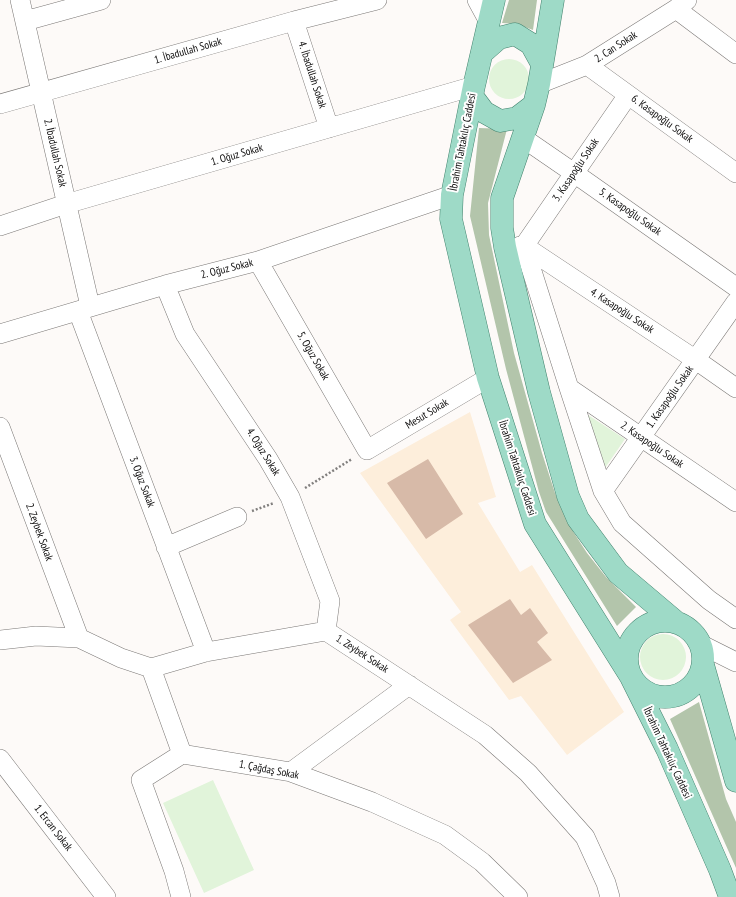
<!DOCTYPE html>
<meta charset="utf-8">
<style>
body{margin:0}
canvas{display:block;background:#fdfaf8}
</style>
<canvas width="736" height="897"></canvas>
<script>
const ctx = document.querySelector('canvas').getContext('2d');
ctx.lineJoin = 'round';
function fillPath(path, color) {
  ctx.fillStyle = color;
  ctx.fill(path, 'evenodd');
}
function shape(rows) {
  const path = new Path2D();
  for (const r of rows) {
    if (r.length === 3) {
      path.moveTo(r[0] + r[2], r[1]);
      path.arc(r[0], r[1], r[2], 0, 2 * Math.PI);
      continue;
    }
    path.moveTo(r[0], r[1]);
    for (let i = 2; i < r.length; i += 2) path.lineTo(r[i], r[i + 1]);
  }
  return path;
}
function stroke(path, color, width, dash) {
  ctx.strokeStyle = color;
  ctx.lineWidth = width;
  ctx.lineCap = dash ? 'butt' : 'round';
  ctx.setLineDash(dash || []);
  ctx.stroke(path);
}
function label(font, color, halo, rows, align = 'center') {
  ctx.font = font + ' "PT Sans Narrow",sans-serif';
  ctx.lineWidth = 4;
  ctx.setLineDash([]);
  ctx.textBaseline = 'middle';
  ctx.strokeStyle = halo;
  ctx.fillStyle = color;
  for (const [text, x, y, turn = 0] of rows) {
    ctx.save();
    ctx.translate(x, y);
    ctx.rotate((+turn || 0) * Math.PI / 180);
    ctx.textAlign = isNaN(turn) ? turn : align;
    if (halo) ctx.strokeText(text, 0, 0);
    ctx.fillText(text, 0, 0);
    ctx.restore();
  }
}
const education = shape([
 [470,412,496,497,478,503,520,572,532,565,624,712,567,755,521,696,509,700,450,620,461,612,360,473]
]);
const green = shape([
 [509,79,20],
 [585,413,625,439,605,468],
 [663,657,23],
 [213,780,254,870,204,893,163,803]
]);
const forest = shape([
 [509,0,537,0,533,30,517,24,502,23],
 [479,128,507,129,488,203,489,235,514,353,542,453,555,493,561,507,574,533,587,553,606,577,636,607,617,626,546,512,539,492,506,369,470,216],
 [699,702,726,799,736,822,736,868,670,719]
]);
const building = shape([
 [428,459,463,514,426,539,387,483],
 [510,599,521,615,530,608,548,633,537,642,552,660,513,683,468,625]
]);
const path = shape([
 [305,488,352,459],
 [252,511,274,503]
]);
const minor = shape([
 [20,0,90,306],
 [477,0,489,22],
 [676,9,736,54],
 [25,21,101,0],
 [294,21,329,128],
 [587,65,736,173],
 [539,84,587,65,676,9,687,0],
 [628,95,524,246,569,388,603,491,622,523,709,600,736,619],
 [0,104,294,21,377,0],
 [523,138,574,173,736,287],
 [0,226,66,204,474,86],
 [520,246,524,246,696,360,736,388],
 [258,261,367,450,488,378],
 [165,285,185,334,268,459,290,497,330,601,326,631],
 [78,311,206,652],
 [0,334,165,285,258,261,452,195],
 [569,388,736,502],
 [0,427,79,638],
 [603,491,736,302],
 [166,547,237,517],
 [0,640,36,636,79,638,121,658,151,668,206,652,326,631,485,735,528,773,585,837,606,883,610,897],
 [700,644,736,662],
 [151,668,182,754],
 [0,759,106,897],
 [291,772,409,685],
 [181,897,174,871,141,780,182,754,291,772,372,802,445,835,482,862,518,897]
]);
const major = shape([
 [494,0,474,86,452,195,451,219,488,378,535,524,631,677,667,749,720,870,730,897],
 [553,0,539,84,534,105,502,198,502,228,505,247,539,392,568,496,578,519,618,573,676,622],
 [482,53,499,38,515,34,531,44,542,64],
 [472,96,484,112,500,121,517,118,534,105],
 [665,659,38],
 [703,665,736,781]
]);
const streetNames = [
 ["2. Can Sokak",616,47,-33],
 ["1. İbadullah Sokak",188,51,-16],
 ["4. İbadullah Sokak",312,75,72],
 ["6. Kasapoğlu Sokak",662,119,36],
 ["İbrahim Tahtakılıç Caddesi",463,142,-79],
 ["2. İbadullah Sokak",55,153,77],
 ["1. Oğuz Sokak",237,155,-16],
 ["3. Kasapoğlu Sokak",576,170,-56],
 ["5. Kasapoğlu Sokak",630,212,35],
 ["2. Oğuz Sokak",227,269,-14],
 ["4. Kasapoğlu Sokak",622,311,33],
 ["5. Oğuz Sokak",313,356,60],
 ["1. Kasapoğlu Sokak",670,397,-55],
 ["Mesut Sokak",427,414,-31],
 ["2. Kasapoğlu Sokak",652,445,34],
 ["4. Oğuz Sokak",263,452,58],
 ["İbrahim Tahtakılıç Caddesi",517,468,72],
 ["3. Oğuz Sokak",142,482,69],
 ["2. Zeybek Sokak",39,532,70],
 ["1. Zeybek Sokak",362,654,33],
 ["İbrahim Tahtakılıç Caddesi",667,753,65],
 ["1. Çağdaş Sokak",269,770,11],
 ["1. Ercan Sokak",53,828,52]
];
fillPath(education, '#fdeedb');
fillPath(green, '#e1f4da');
fillPath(forest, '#b3c5ab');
fillPath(building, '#d7baa8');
stroke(minor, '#7b7876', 20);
stroke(major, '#42826d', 23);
stroke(path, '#817f7e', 2.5, [2, 2]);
stroke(minor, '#fff', 19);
stroke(major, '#9edac7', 22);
label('11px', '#0d0c0c', '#fff', streetNames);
</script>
